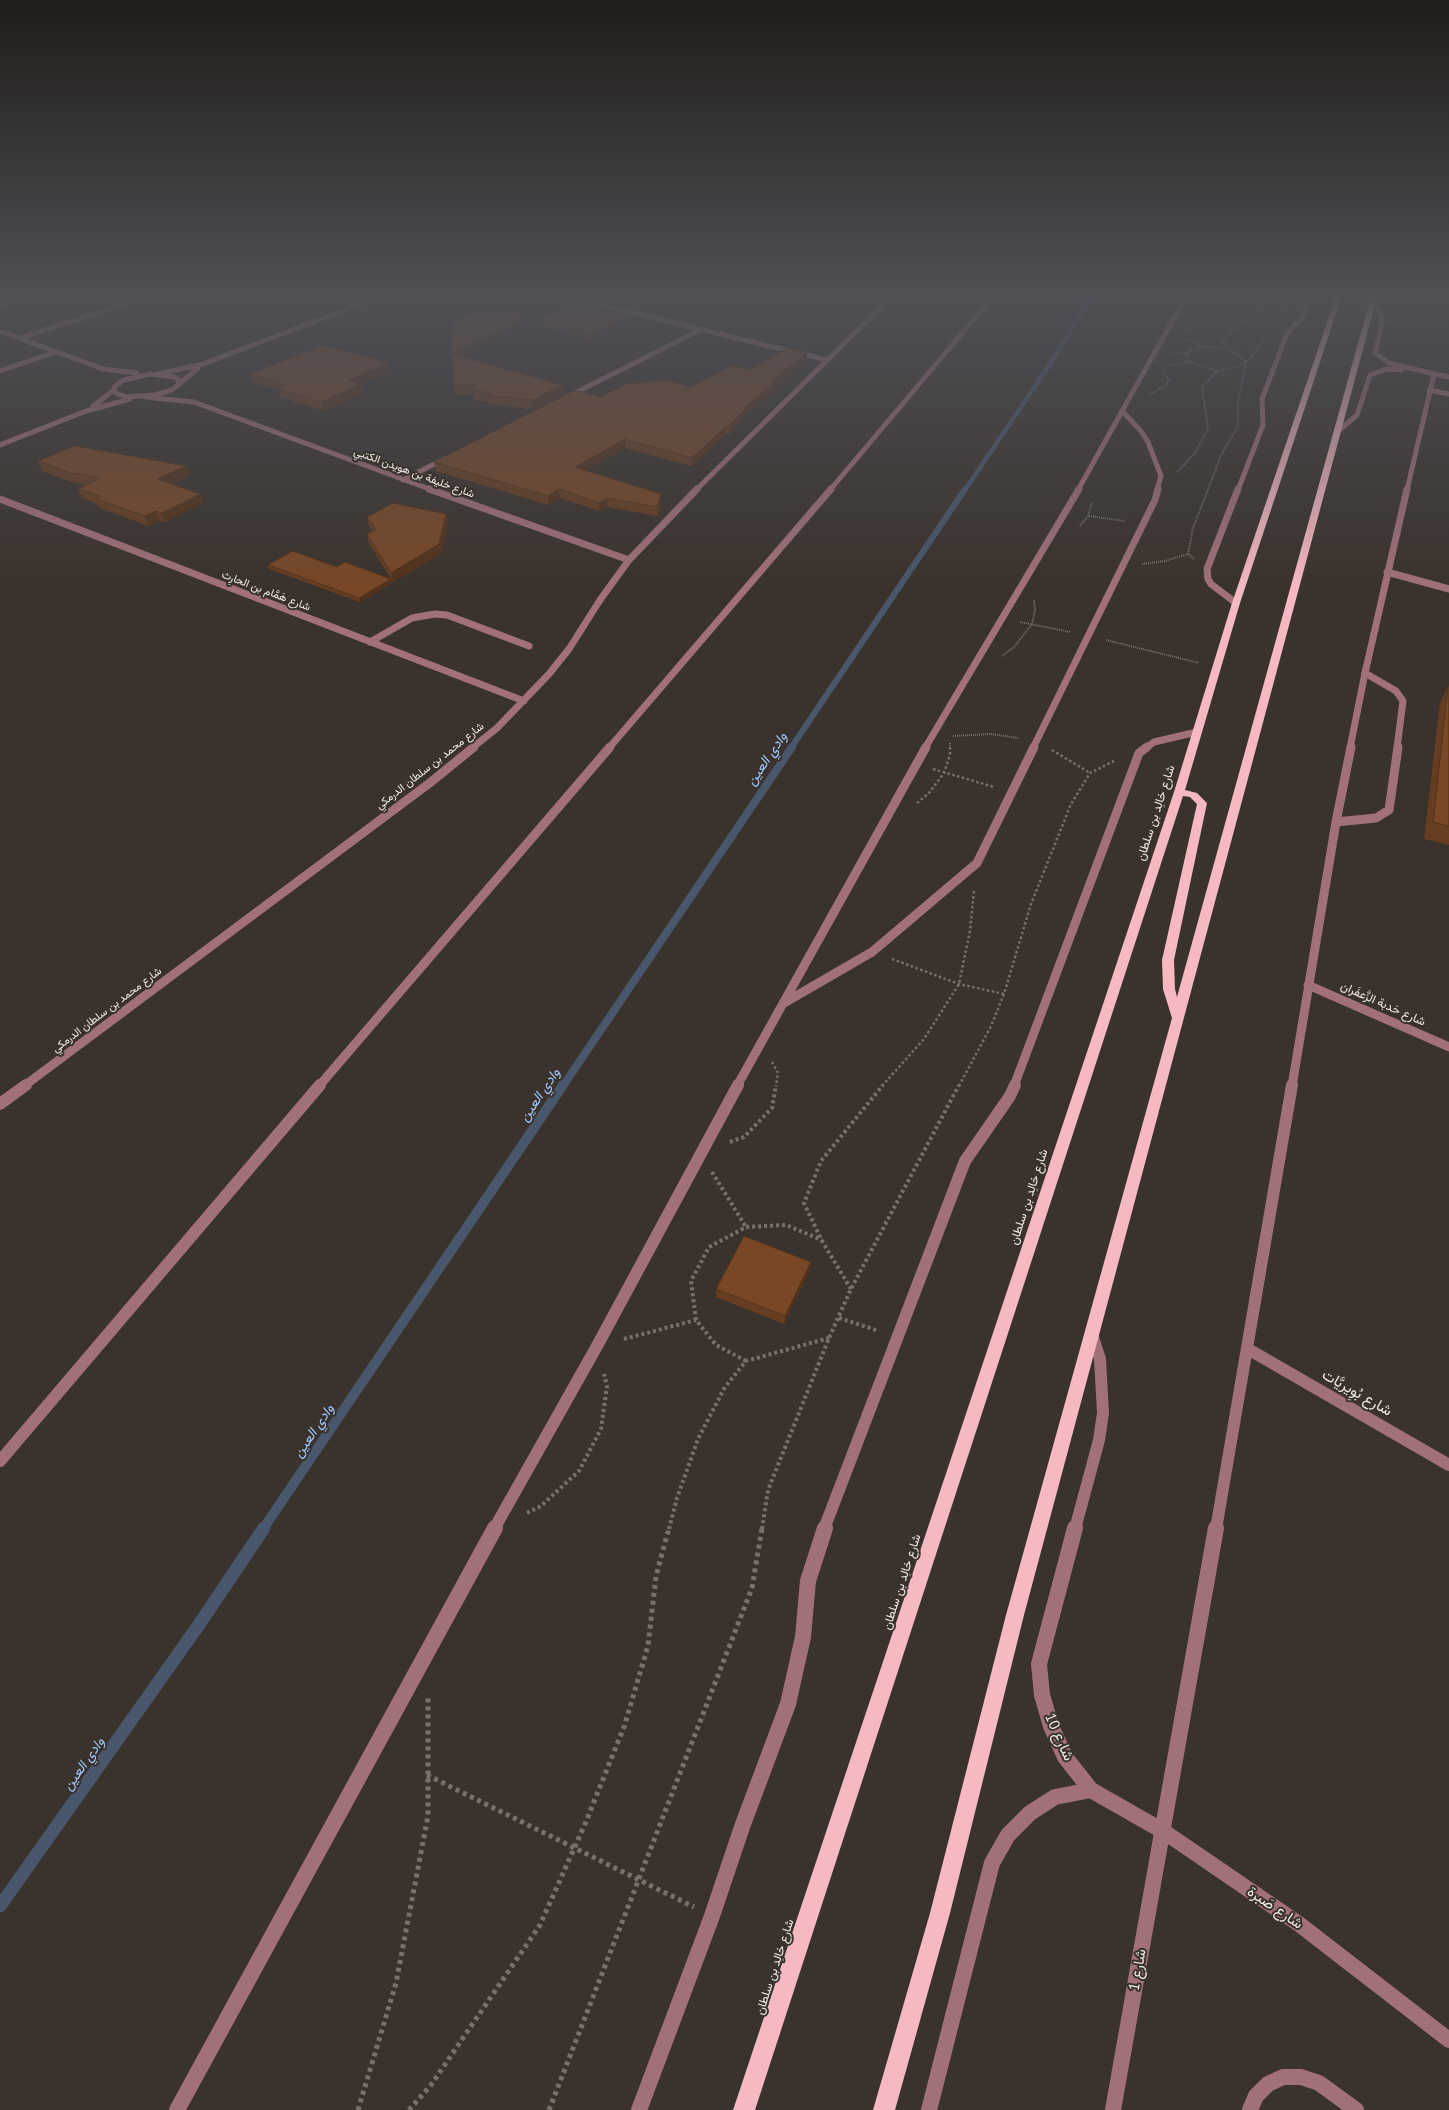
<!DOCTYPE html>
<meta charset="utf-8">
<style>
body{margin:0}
canvas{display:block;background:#3a322c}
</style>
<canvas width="1449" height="2110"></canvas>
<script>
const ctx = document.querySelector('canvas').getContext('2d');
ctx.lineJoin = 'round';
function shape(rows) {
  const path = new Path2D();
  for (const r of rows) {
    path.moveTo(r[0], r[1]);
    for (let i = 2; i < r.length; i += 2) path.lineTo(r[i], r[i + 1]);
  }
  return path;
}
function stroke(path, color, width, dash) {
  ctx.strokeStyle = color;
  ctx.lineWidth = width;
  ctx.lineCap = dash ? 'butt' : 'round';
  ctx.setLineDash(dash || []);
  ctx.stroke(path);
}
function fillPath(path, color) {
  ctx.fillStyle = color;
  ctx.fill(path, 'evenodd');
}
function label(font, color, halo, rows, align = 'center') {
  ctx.font = font + ' "PT Sans",Vazirmatn,sans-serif';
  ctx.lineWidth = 4;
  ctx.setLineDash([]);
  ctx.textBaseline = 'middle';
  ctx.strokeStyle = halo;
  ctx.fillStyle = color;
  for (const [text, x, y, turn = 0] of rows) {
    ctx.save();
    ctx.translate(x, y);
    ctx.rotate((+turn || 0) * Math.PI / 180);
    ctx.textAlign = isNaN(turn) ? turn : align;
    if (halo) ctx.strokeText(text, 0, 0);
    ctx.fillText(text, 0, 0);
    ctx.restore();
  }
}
const streamFar4 = shape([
 [965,490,1050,364,1094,293]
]);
const streamFar3 = shape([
 [791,748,965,489]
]);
const streamFar2 = shape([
 [563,1086,792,747]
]);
const streamFar1 = shape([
 [263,1529,563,1085]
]);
const stream = shape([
 [0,1906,198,1626,264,1528]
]);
const pathFar3 = shape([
 [1259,293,1291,298],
 [1282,313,1291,293],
 [1186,332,1196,324,1197,317,1195,314],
 [1183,337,1202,347],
 [1172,352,1186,354],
 [1166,366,1189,362],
 [1217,371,1190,362,1186,354,1191,350,1202,347,1227,348],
 [1150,394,1166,386,1169,380,1163,371],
 [1177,472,1195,453,1208,429,1202,387,1217,371,1240,366,1251,358,1267,334],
 [1089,516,1125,521],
 [1080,526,1088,516,1092,502],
 [1194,559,1188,554,1193,528,1222,453,1238,426,1238,402,1246,362,1223,343,1231,332,1266,305,1273,293],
 [1142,564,1165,561,1188,554],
 [1020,622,1070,632],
 [1106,640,1199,663],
 [1002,656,1015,646,1032,624,1035,610,1034,600],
 [953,736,991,734,1018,738],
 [950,743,950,748]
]);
const pathFar2 = shape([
 [1052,750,1090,773],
 [933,769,994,787],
 [917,803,929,793,944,773,950,755,950,747],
 [892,959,959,984,1004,994],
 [772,1062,778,1073,776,1086],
 [882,1086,924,1039,959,984,970,931,974,891],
 [959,1086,991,1026,1004,994,1031,904,1071,804,1090,773,1116,760]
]);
const pathFar1 = shape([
 [730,1142,744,1137,772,1108,776,1085],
 [712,1172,746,1227],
 [851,1289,822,1241,804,1203,821,1161,883,1085],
 [839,1318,879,1331],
 [624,1339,696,1320],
 [746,1361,716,1345,696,1320,691,1281,709,1247,746,1227,786,1225,822,1240],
 [527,1513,541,1506,579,1471,601,1429,607,1386,604,1374],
 [669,1529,677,1498,698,1439,725,1387,746,1361,829,1338],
 [762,1529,768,1490,829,1338,851,1289,959,1085]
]);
const path = shape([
 [427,1775,694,1907],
 [358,2110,396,1983,428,1816,428,1697],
 [409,2110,431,2085,540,1925,585,1824,624,1727,648,1646,656,1576,669,1528],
 [549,2110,752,1588,762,1528]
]);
const laneFar4 = shape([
 [96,293,121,306],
 [0,305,36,293],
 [1434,374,1449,377],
 [1429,390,1449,394],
 [1238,490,1263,425,1262,399,1285,339,1289,331,1302,318,1312,293]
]);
const laneFar3 = shape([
 [1236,603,1211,584,1208,579,1207,569,1238,489],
 [370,642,412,618,435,614,447,615,529,646],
 [1365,673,1396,691,1403,701,1397,748],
 [1146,748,1154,742,1197,732]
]);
const laneFar2 = shape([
 [1336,822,1376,818,1389,810,1398,747],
 [1014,1086,1139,753,1147,747]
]);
const laneFar1 = shape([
 [824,1529,965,1161,1010,1096,1015,1085]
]);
const lane = shape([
 [639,2110,712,1916,742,1827,788,1704,803,1637,808,1581,825,1528]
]);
const streetFar4 = shape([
 [552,293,827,360],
 [1372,306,1378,310,1383,320,1375,353,1389,363,1434,374,1407,490],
 [0,331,103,369,137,373],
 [20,338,159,293],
 [0,371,56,352],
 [158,374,203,364,389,293],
 [178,384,179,380,175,377,150,374,124,380,115,386,114,390,116,393,126,397,155,395,172,390,198,368],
 [569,396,700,330],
 [145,397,194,402,432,490],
 [93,406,114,390],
 [1123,412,1141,431,1148,442,1161,476,1157,490],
 [1338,431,1357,415,1370,375,1387,369,1401,370],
 [0,445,86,411,130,399],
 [403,480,446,458],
 [696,490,895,293],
 [830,490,996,293],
 [1078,490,1188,293]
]);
const streetFar3 = shape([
 [429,489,629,560],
 [0,499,524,701],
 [1387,572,1449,589],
 [472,748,497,728,549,674,569,649,600,600,629,560,697,489],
 [609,748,831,489],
 [925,748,1079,489],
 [1033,748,1155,500,1158,489],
 [1350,748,1365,673,1407,489]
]);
const streetFar2 = shape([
 [1308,985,1449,1047],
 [784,1003,872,952,977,863,1034,747],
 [24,1086,431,782,474,747],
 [319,1086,610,747],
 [737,1086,926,747],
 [1292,1086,1336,822,1351,747]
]);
const streetFar1 = shape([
 [0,1104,26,1085],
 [1248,1349,1449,1465],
 [0,1461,320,1085],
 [494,1529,597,1346,738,1085],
 [1075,1529,1099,1440,1103,1413,1100,1359,1092,1334],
 [1216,1529,1292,1085]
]);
const street = shape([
 [1075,1528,1039,1664,1042,1695,1051,1726,1065,1757,1091,1790,1163,1831,1299,1924,1449,2040],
 [177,2110,495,1528],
 [929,2110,992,1863,1008,1835,1030,1813,1055,1797,1091,1790],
 [1113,2110,1216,1528],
 [1250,2110,1256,2096,1268,2084,1283,2077,1301,2077,1319,2083,1356,2110]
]);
const primary = shape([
 [1337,293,1343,293,1240,603,1185,790,1197,793,1207,803,1174,960,1175,989,1177,997,1372,293,1378,293,1024,1615,950,1913,895,2110,873,2110,930,1913,1006,1615,1172,1018,1163,989,1162,960,1197,804,1190,797,1183,796,755,2110,733,2110,1174,792,1232,603,1337,293]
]);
const wall = shape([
 [539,319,630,321,592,339,539,326],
 [530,324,460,356,563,394,533,409,488,404,488,402,474,400,473,394,455,395,454,385,452,353],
 [807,352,807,360,775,387,775,391,746,414,746,417,729,435,726,434,692,466,625,448,585,470,661,494,661,503,658,516,607,507,600,511,560,498,549,505,436,471,434,462,601,397,691,387,751,370],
 [389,363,390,371,361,384,363,392,324,411,280,397,278,390,253,382,250,374],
 [38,461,186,466,190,476,171,484,200,494,203,503,165,522,160,521,149,526,100,508,98,504,82,498,78,489,87,485,71,482,42,471],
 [367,517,448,523,441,554,393,582,391,580,392,583,360,602,269,569,268,565,337,567,391,579,369,543,367,534,372,531,369,526],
 [1448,686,1449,687,1449,845,1424,839,1440,703],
 [811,1262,810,1270,784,1324,716,1297,716,1289]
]);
const shadedWall = shape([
 [629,315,630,321,592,339,591,333],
 [530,317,530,324,453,360,452,353],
 [807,352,807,360,775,387,775,391,746,414,746,417,729,435,729,426,744,408,771,382],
 [389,363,390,371,361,384,363,392,324,411,322,402,349,380],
 [562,385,563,394,533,409,532,400],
 [726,426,726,434,692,466,692,458],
 [625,439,625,448,576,476,575,467],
 [186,466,190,476,161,489,157,479],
 [559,489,560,498,549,505,548,496],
 [200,494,203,503,165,522,162,513],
 [661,494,661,503,658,516,657,507],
 [607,498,607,507,600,511,599,503],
 [156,511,160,521,149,526,145,516],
 [446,514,448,523,441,554,393,582,391,573],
 [391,579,392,583,360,602,359,598],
 [811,1262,810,1270,784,1324,785,1316]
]);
const building = shape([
 [576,303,629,315,591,333,539,319,576,303],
 [501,309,530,317,452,353,450,322,477,311,501,309],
 [324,345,389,363,349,380,361,384,322,402,277,389,286,385,250,374,324,345],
 [789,347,807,352,771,382,775,382,744,408,746,408,729,426,726,426,692,458,625,439,575,467,661,494,657,507,607,498,599,503,559,489,548,496,434,462,575,390,601,397,626,384,667,380,691,387,733,365,751,370,789,347],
 [452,354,562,385,532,400,487,395,490,393,473,390,475,384,454,385,452,354],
 [75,446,186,466,157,479,200,494,162,513,156,511,145,516,96,499,100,496,78,489,100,478,68,472,38,461,75,446],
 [393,503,446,514,439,544,391,573,367,534,376,530,367,517,393,503],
 [293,551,337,567,345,562,391,579,359,598,268,565,293,551],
 [1448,686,1449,687,1449,826,1433,822,1448,686],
 [744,1236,811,1262,785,1316,716,1289,744,1236]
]);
const farStreetnames = [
 ["شارع خليفة بن هويدن الكتبي",414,473,20],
 ["شارع هَمَّام بن الحارِث",266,591,21],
 ["شارع محمد بن سلطان الدرمكي",430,766,-38],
 ["شارع محمد بن سلطان الدرمكي",107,1010,-37]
];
const streetNames = [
 ["شارع خالِد بن سلطان",1156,813,-72],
 ["شارع حَدبة الزَّعفَران",1383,1004,24],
 ["شارع خالِد بن سلطان",1029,1197,-72],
 ["شارع خالِد بن سلطان",902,1582,-72],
 ["شارع خالِد بن سلطان",775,1967,-72]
];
const waterNames = [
 ["وادي العين",767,759,-56],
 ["وادي العين",540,1095,-56],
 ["وادي العين",314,1431,-56],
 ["وادي العين",84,1764,-55]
];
const nearStreetnames = [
 ["شارع بُوِيريَّات",1357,1393,30],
 ["شارع 10",1059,1737,66],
 ["شارع صَبرة",1275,1908,34],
 ["شارع 1",1138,1970,-80]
];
stroke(streamFar4, '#48576b', 4.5);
stroke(streamFar3, '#48576b', 6);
stroke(streamFar2, '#48576b', 8);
stroke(streamFar1, '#48576b', 10);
stroke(stream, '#48576b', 13);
stroke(pathFar3, '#78706b', 2, [1, 1]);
stroke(pathFar2, '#78706b', 2.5, [2.5, 2.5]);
stroke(pathFar1, '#78706b', 4, [3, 3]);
stroke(path, '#78706b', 5, [4, 4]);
stroke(laneFar4, '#a17078', 5);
stroke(laneFar3, '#a17078', 7);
stroke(laneFar2, '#a17078', 9);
stroke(laneFar1, '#a17078', 12);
stroke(lane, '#a17078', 16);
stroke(streetFar4, '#a17078', 5);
stroke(streetFar3, '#a17078', 7);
stroke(streetFar2, '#a17078', 9);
stroke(streetFar1, '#a17078', 12);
stroke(street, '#a17078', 16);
fillPath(primary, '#f6b9c2');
fillPath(wall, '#663d21');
fillPath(shadedWall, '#53321b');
fillPath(building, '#774726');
stroke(building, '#53321b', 1);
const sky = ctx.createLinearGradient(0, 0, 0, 589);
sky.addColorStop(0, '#201c18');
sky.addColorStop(0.5, '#4f4f56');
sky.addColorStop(1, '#4f4f5600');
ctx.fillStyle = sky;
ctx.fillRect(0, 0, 1449, 589);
label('11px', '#f1ebe8', '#3a322c', farStreetnames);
label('12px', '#f1ebe8', '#3a322c', streetNames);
label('italic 14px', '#9ecaff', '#3a322c', waterNames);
label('15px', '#f1ebe8', '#3a322c', nearStreetnames);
</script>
